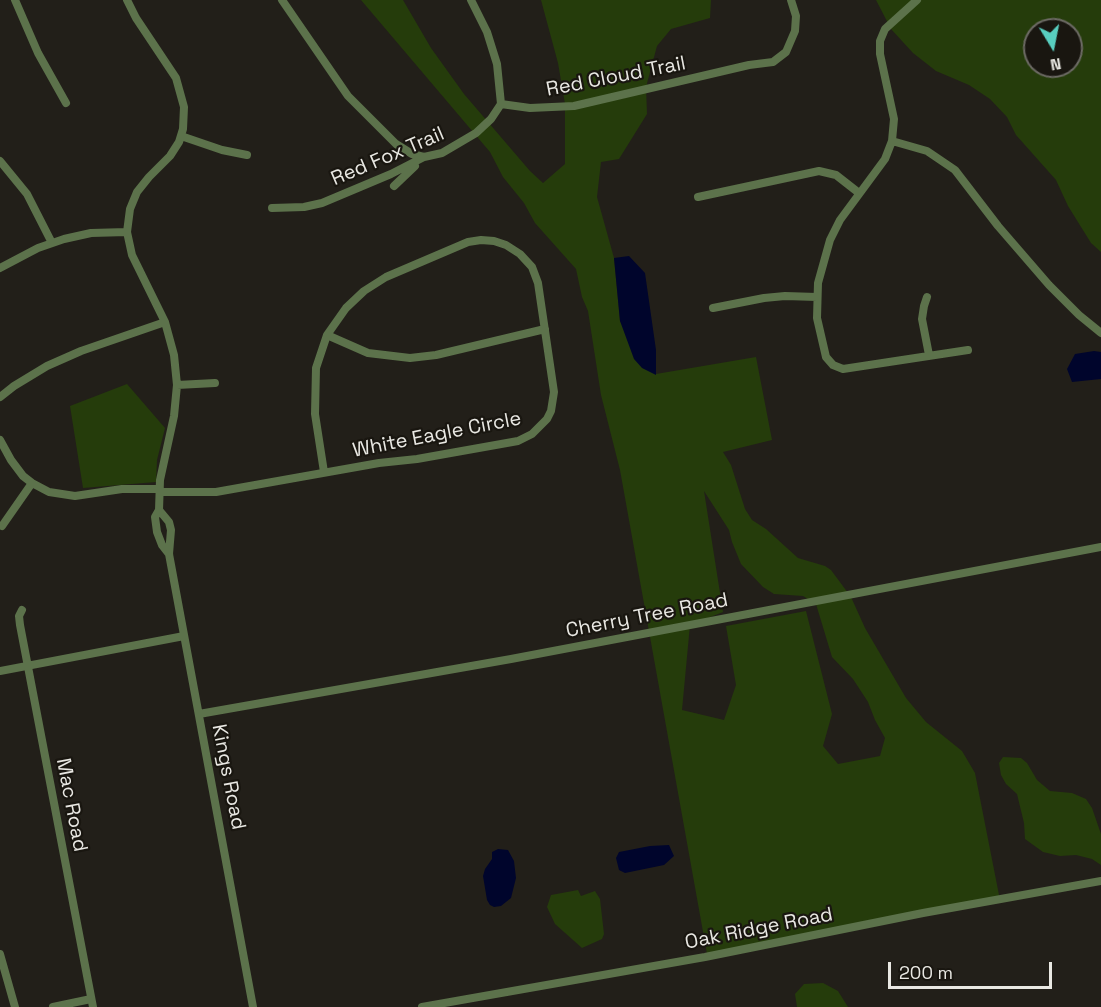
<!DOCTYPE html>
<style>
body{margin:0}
#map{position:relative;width:1101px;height:1007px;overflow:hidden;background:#221f19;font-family:"Space Grotesk",sans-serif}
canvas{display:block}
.north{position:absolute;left:1023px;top:18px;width:60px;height:60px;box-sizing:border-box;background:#191610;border:2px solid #6c6a64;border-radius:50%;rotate:170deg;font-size:16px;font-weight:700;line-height:24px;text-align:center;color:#e9e8e3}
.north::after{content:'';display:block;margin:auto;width:21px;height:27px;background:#58cebf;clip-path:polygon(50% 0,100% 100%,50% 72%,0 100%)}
.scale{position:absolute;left:888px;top:962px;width:164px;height:27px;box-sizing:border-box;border:3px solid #e9e8e3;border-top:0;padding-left:8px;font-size:18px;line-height:21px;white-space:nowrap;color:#e9e8e3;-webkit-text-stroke:4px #191610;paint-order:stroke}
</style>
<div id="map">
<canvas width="1101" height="1007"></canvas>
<div class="north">N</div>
<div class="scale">200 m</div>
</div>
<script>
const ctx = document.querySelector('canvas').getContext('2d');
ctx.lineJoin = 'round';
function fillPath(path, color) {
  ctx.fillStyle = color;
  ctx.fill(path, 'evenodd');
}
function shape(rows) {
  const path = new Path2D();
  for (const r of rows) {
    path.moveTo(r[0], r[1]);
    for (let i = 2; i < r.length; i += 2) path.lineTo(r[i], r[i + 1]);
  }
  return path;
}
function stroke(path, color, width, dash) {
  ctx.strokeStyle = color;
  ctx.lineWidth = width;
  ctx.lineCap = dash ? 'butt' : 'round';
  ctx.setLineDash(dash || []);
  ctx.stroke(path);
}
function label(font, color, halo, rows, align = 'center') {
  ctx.font = font + ' "Space Grotesk",sans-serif';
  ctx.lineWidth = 4.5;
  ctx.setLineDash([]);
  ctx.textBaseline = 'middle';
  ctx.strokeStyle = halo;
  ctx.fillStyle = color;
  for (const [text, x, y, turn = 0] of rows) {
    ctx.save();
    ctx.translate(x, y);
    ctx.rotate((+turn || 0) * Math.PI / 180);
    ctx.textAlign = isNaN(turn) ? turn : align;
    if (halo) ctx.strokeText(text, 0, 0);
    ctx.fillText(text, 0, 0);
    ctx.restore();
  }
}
const green = shape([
 [361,0,403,0,431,48,464,94,530,171,543,183,565,164,565,104,558,63,541,0,711,0,710,18,671,29,657,46,646,87,647,114,619,159,601,162,597,197,614,258,620,321,656,374,756,357,772,440,723,452,731,465,745,509,752,520,766,529,798,558,825,566,831,570,851,597,865,628,906,698,926,722,962,751,975,773,1000,900,707,954,620,470,601,395,588,311,582,297,576,269,535,223,524,203,503,177,490,152],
 [704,491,729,530,732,542,741,564,763,587,774,594,803,596,816,604,832,657,853,679,868,702,875,720,885,738,880,756,838,764,823,746,832,714,806,611,726,626,736,685,724,720,682,710,690,625,723,612],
 [876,0,1101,0,1101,252,1091,243,1068,206,1056,180,1016,135,1007,117,990,99,969,85,936,71,913,53,891,29],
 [1035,30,1071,30,1071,66,1035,66],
 [127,384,165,428,157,460,156,482,83,488,70,406],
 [1003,757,1021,758,1027,763,1037,780,1050,791,1072,793,1086,799,1092,808,1101,834,1101,865,1092,859,1076,855,1060,856,1043,852,1025,839,1024,823,1017,794,1006,784,1001,775,999,763],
 [578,890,581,896,595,891,600,899,604,934,602,939,582,948,555,924,547,907,551,895],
 [823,983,838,991,848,1007,797,1007,795,994,804,984]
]);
const water = shape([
 [629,256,645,273,656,350,656,375,642,368,634,359,620,321,614,258],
 [1094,351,1101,352,1101,379,1072,382,1067,369,1075,354],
 [669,845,674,856,664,865,625,873,619,870,616,858,619,852,650,846],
 [498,849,508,850,514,861,516,878,511,898,501,906,494,907,490,905,487,900,483,876,485,869,492,859,492,852]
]);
const minor = shape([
 [15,0,38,53,66,103],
 [127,0,136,18,176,78,184,107,183,129,179,142,170,156,149,177,137,192,130,209,127,232,132,255,165,322,174,355,177,385,174,416,160,480,159,510,169,522,171,530,169,554,253,1007],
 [282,0,348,96,396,144,412,154,424,157],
 [471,0,487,32,497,64,501,104],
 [917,0,885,29,880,41,880,54,894,119,892,141,885,159,840,220,830,240,818,283,817,318,826,357,833,365,843,369,968,350],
 [501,104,530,108,574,106,749,65,773,62,786,52,795,31,796,16,791,0],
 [181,136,222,150,247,155],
 [892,141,927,151,955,170,998,226,1049,285,1079,315,1101,333],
 [0,161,27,194,52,243],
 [394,186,415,166],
 [698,197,819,171,836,175,859,193],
 [272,208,304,207,322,203,391,174,424,157,442,153,476,133,491,119,501,104],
 [0,268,38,248,64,239,91,233,127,232],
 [927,297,924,306,922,319,929,355],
 [713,308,764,298,785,296,817,297],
 [327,335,368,353,410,358,436,355,545,329],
 [177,385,215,383],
 [0,397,14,386,47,366,81,351,165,322],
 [0,440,11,460,23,476,32,483,49,492,75,496,122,489,160,489],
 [160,492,216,492,379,463,417,459,518,441,532,434,547,419,551,411,554,392,538,283,532,267,520,254,506,245,494,241,481,240,468,242,386,277,364,291,346,308,327,335,316,368,315,414,324,472],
 [159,510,155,517,157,532,162,545,169,554],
 [2,526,32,483],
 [22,610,19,616,20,625,93,1007],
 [0,671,184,636],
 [199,714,511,659,1101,547],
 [0,954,15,1007],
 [53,1007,91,999],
 [422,1007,705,957,923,913,1101,881]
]);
const streetNames = [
 ["Red Cloud Trail",616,77,-11],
 ["Red Fox Trail",388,157,-23],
 ["White Eagle Circle",437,435,-11],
 ["Cherry Tree Road",647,616,-11],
 ["Kings Road",228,777,79],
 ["Mac Road",71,805,79],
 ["Oak Ridge Road",759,929,-11]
];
fillPath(green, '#253c0b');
fillPath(water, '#00052c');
stroke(minor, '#5c724b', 8);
label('20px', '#e9e8e3', '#191610', streetNames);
</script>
